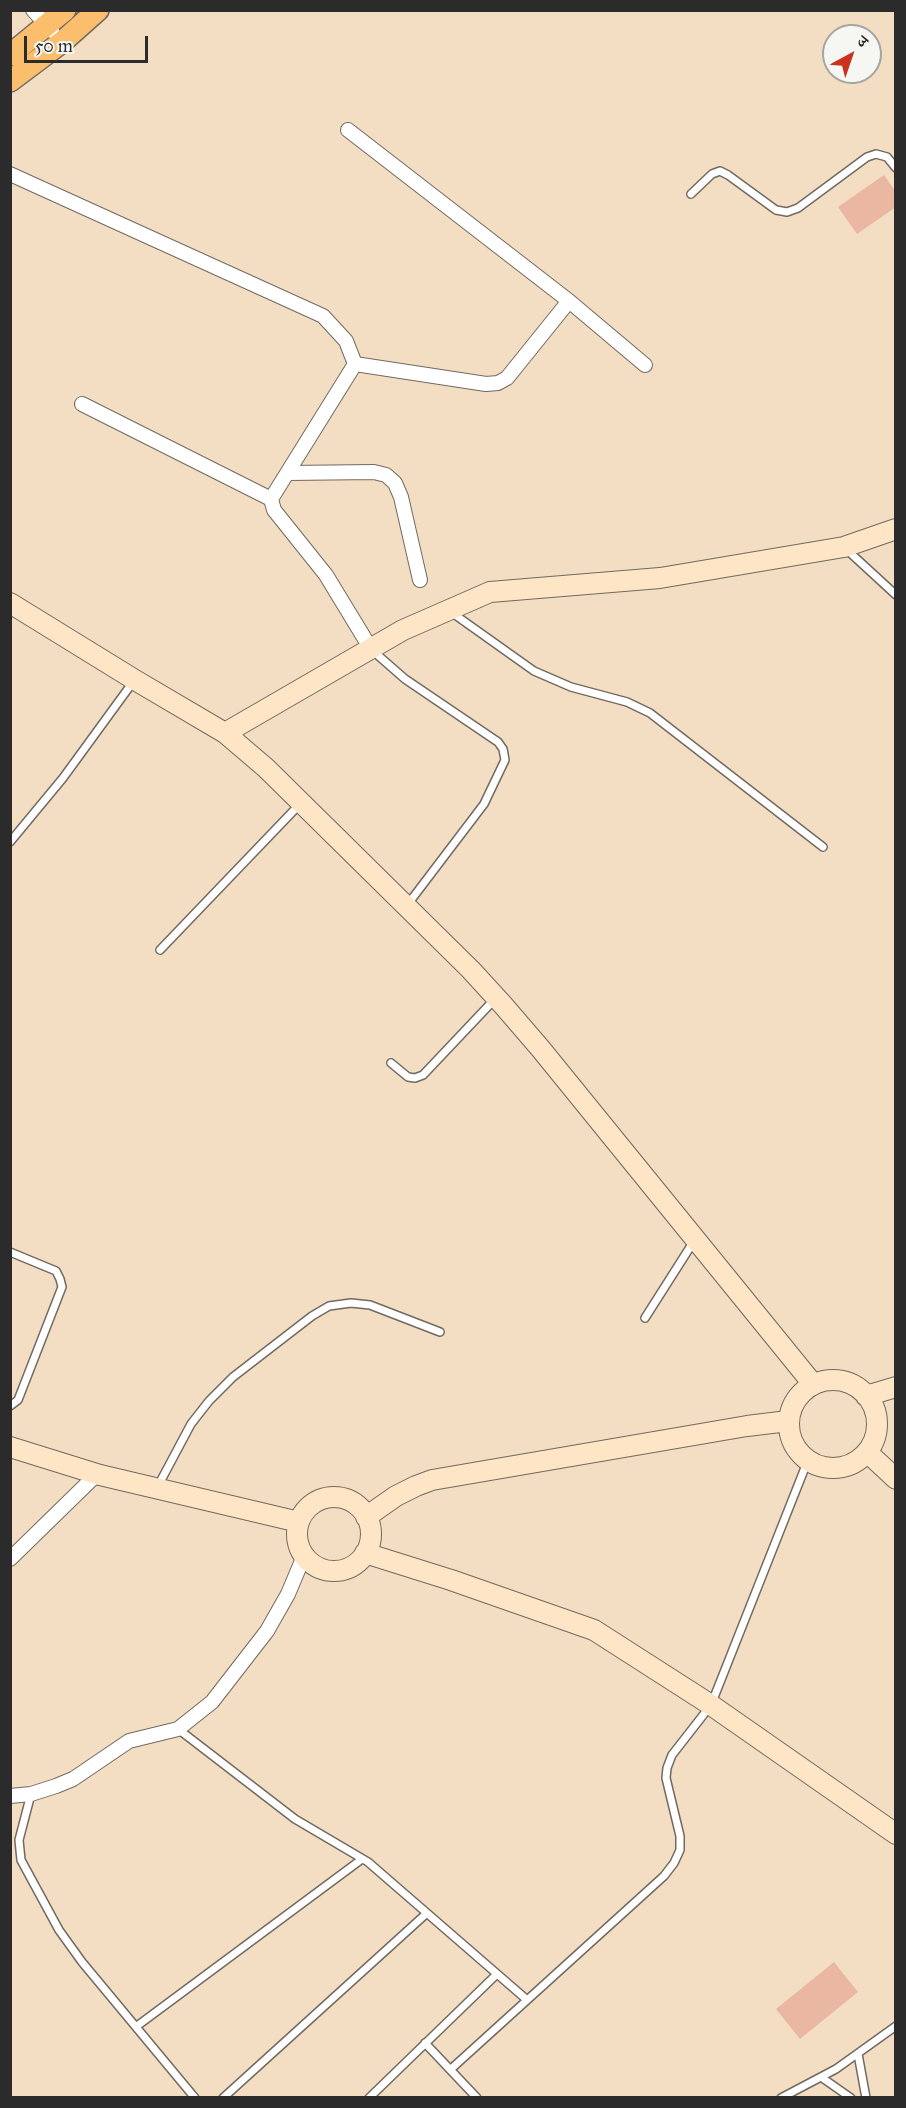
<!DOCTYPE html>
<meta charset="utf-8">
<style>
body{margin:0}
#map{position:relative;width:906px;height:2108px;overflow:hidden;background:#f3dec3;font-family:"IM FELL Great Primer","Noto Serif Devanagari",serif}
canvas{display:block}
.frame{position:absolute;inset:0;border:12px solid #2b2b2b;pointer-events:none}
.north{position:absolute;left:822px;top:24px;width:60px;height:60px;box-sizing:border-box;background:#f6f6f2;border:2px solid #a5a5a2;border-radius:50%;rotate:40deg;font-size:16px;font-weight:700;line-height:24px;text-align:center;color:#2b2b2b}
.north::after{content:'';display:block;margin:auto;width:21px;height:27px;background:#c8321e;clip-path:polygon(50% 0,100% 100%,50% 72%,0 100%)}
.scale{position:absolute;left:24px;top:36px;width:124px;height:27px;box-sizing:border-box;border:3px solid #2b2b2b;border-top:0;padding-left:8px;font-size:18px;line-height:21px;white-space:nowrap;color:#2b2b2b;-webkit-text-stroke:4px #f6f6f2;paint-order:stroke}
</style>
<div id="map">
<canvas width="906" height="2108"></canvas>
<div class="frame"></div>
<div class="north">उ</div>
<div class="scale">50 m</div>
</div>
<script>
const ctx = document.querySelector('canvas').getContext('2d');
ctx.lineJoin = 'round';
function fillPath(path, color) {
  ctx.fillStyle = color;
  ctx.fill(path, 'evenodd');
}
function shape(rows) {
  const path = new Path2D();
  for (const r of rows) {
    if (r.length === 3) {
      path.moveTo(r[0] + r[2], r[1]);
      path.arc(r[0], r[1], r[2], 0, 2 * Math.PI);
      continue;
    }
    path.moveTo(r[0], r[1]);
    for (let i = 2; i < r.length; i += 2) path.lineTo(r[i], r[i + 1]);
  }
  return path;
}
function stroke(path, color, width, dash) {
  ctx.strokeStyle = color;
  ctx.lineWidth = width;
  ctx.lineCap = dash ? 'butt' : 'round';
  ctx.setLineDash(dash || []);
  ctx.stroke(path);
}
const building = shape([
 [884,175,896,192,896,207,857,234,838,207],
 [834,1962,858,1992,800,2039,776,2009]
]);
const lane = shape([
 [691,194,712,174,720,171,728,175,776,210,787,212,798,208,867,157,876,154,887,157,896,168],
 [846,549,896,595],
 [451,612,534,671,571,687,627,702,650,713,823,847],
 [373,651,405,679,498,742,503,749,505,760,484,804,408,904],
 [10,842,63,778,133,682],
 [160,950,299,805],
 [391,1063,408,1077,415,1078,423,1075,494,1000],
 [10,1252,56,1271,60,1279,62,1287,18,1400,10,1406],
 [645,1318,694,1241],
 [158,1486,191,1424,209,1401,233,1377,312,1316,329,1306,351,1303,370,1305,440,1332],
 [178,1729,295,1819,368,1862,526,1999],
 [31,1794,19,1840,21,1860,59,1930,82,1962,195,2098],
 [137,2026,362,1859],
 [425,2043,477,2098],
 [858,2054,866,2098],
 [451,2069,664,1876,674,1863,680,1850,680,1836,666,1778,667,1768,672,1755,711,1705,808,1460],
 [821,2077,851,2098],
 [223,2098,427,1913],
 [369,2098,497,1974],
 [781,2098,836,2069,896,2026]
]);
const street = shape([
 [33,10,52,31],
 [348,130,569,301,507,378,498,383,486,384,355,364,271,499,274,510,326,575,371,649],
 [10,174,323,316,346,341,355,364],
 [569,301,645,365],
 [82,404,271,499],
 [288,473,374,472,386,475,395,483,401,497,420,580],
 [10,1559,92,1479,100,1475],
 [10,1796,31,1794,56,1786,73,1779,129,1741,178,1729,212,1702,267,1631,288,1594,304,1556]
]);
const secondary = shape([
 [10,603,135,680,225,733,266,768,471,970,503,1005,540,1048,813,1384],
 [225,733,403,630,490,592,660,578,844,547,896,529],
 [833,1424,44],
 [866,1396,896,1387],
 [10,1447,100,1475,299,1522],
 [867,1452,896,1479],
 [334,1534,37],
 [366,1517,396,1496,416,1486,432,1480,747,1426,788,1421],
 [365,1553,451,1580,594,1630,711,1705,896,1834]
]);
const primary = shape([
 [10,55,65,10],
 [10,81,62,42,98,10]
]);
fillPath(building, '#eab7a2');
stroke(lane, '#716a60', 10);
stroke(street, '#716a60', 16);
stroke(secondary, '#716a60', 22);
stroke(primary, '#716a60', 24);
stroke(lane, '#fff', 7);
stroke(street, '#fff', 14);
stroke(secondary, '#fde5c5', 20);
stroke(primary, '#fabe6d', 21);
</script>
